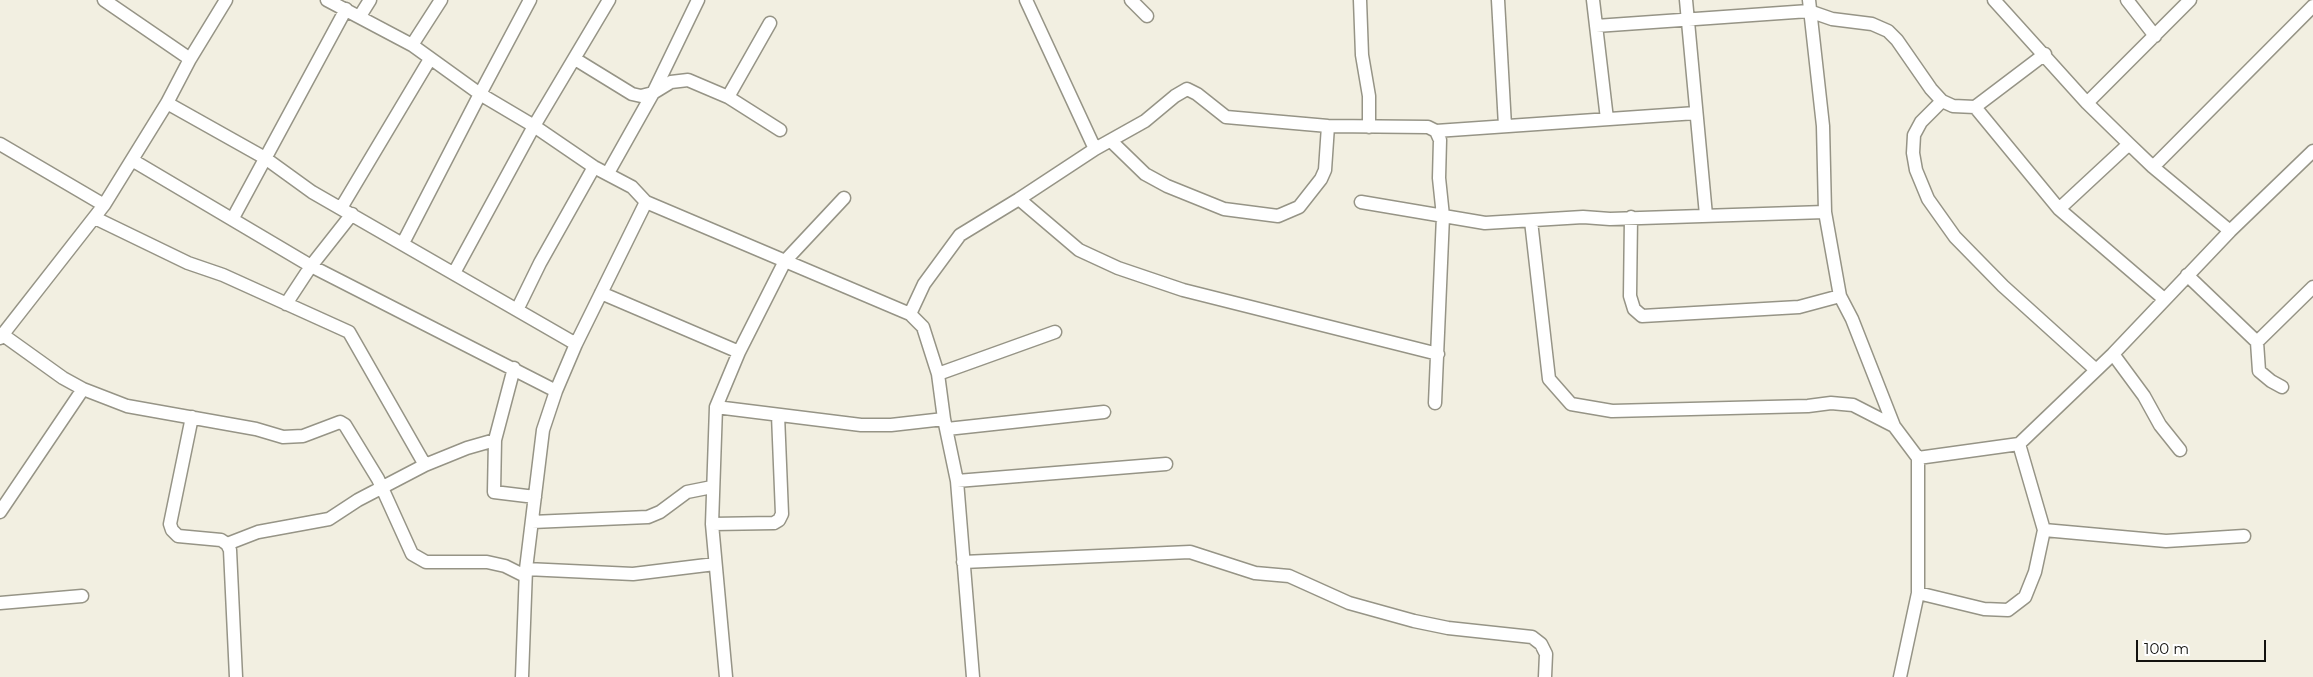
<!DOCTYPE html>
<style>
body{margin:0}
#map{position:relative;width:2313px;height:677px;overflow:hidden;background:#f2efe1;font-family:Montserrat,sans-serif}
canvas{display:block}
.scale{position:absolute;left:2136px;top:640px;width:130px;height:22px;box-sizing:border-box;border:2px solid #13120e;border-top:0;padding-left:6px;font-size:15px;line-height:18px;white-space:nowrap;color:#13120e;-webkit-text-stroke:4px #fff;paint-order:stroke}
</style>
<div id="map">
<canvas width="2313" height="677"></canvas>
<div class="scale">100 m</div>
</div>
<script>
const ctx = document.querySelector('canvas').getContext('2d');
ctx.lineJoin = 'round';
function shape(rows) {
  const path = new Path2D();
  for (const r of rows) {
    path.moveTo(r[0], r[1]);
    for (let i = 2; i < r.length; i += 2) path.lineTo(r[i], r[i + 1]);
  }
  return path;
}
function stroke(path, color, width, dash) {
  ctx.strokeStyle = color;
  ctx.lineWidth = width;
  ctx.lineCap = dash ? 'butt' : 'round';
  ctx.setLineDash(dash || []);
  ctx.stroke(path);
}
const minor = shape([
 [327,0,412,45,480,94,530,0],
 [1026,0,1095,149],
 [1131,0,1147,16],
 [1360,0,1362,55,1369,96,1369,127],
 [1498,0,1505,126],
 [1593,0,1607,119],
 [1686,0,1706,215],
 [1809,0,1823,126,1825,212,1840,296,1852,319,1894,426,1918,458,1918,593],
 [1994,0,2087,103,2129,144,2153,167,2230,231],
 [2127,0,2155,36],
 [360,16,370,0],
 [1596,26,1809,11,1832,19,1872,24,1888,31,1897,40,1931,89,1942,101,1953,106,1975,107,2045,54],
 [412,45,441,0],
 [190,59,226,0],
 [575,59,632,94,641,96,653,93,671,82,688,80,728,97,780,130],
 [728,97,770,23],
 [1942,101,1921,122,1914,135,1913,153,1916,170,1928,199,1955,237,2003,286,2096,370],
 [167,103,265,158,312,192,576,344,646,202,910,314,923,327,938,374,944,419,957,481,973,677],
 [2087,103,2190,0],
 [1975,107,2059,209,2164,299],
 [1436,131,1696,113],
 [1111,141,1145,174,1167,186,1224,209,1278,216,1299,207,1321,179,1325,170,1328,126],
 [0,144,104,205],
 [132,160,311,266,556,391],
 [2153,167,2313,6],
 [608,173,653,93,698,0],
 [1019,199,1079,250,1118,268,1183,290,1438,354],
 [1361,202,1485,223,1583,217,1610,219,1825,212],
 [341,208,430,59],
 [2059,209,2129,144],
 [1631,217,1630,296,1634,309,1642,316,1799,307,1840,296],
 [95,218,188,263,223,275,349,332,425,465,467,448,495,440],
 [233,218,346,9],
 [1531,221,1549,379,1571,404,1612,411,1808,406,1831,403,1853,405,1894,426],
 [403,243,480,94,534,126,594,167,632,187,646,202],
 [454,273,534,126,609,0],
 [2187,275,2257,342],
 [601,293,739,352],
 [286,304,311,266,352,214],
 [517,310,540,263,594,167],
 [910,314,924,284,960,235,1019,199,1095,149,1145,121,1175,96,1187,89,1197,94,1226,117,1328,126,1428,127,1436,131,1440,140,1439,178,1443,216,1435,403],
 [3,335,63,378,83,389,127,406,256,429,283,437,303,436,340,422,345,425,378,479,412,554,426,562,487,562,505,566,525,576],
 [0,338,104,205,167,103,190,59,104,0],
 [2113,354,2144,396,2160,425,2180,450],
 [514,368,495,440,494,492,535,497],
 [938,374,1055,332],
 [2282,387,2271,381,2259,371,2257,342,2313,287],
 [716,407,861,425,891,425,944,419],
 [192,417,170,524,172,530,178,536,221,540,227,544,230,550,236,677],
 [947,429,1104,412],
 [1918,458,2019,444,2113,354,2230,231,2313,151],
 [957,481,1166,464],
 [0,512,83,389],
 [532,522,648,517,660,512,687,492,712,487],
 [712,524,774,523,779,520,782,514,778,415],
 [2044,530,2166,541,2244,536],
 [227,544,258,532,329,519,358,500,425,465],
 [963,562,1190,552,1255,573,1289,576,1349,603,1414,621,1448,628,1532,637,1541,644,1546,654,1545,677],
 [526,569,633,574,715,564],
 [0,603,82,596],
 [522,677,526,569,543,430,556,391,576,344],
 [726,677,712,524,716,407,739,352,785,261,844,198],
 [1900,677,1918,593,1984,609,2008,610,2025,597,2035,572,2044,530,2019,444]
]);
stroke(minor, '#969486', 15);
stroke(minor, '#fff', 12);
</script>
